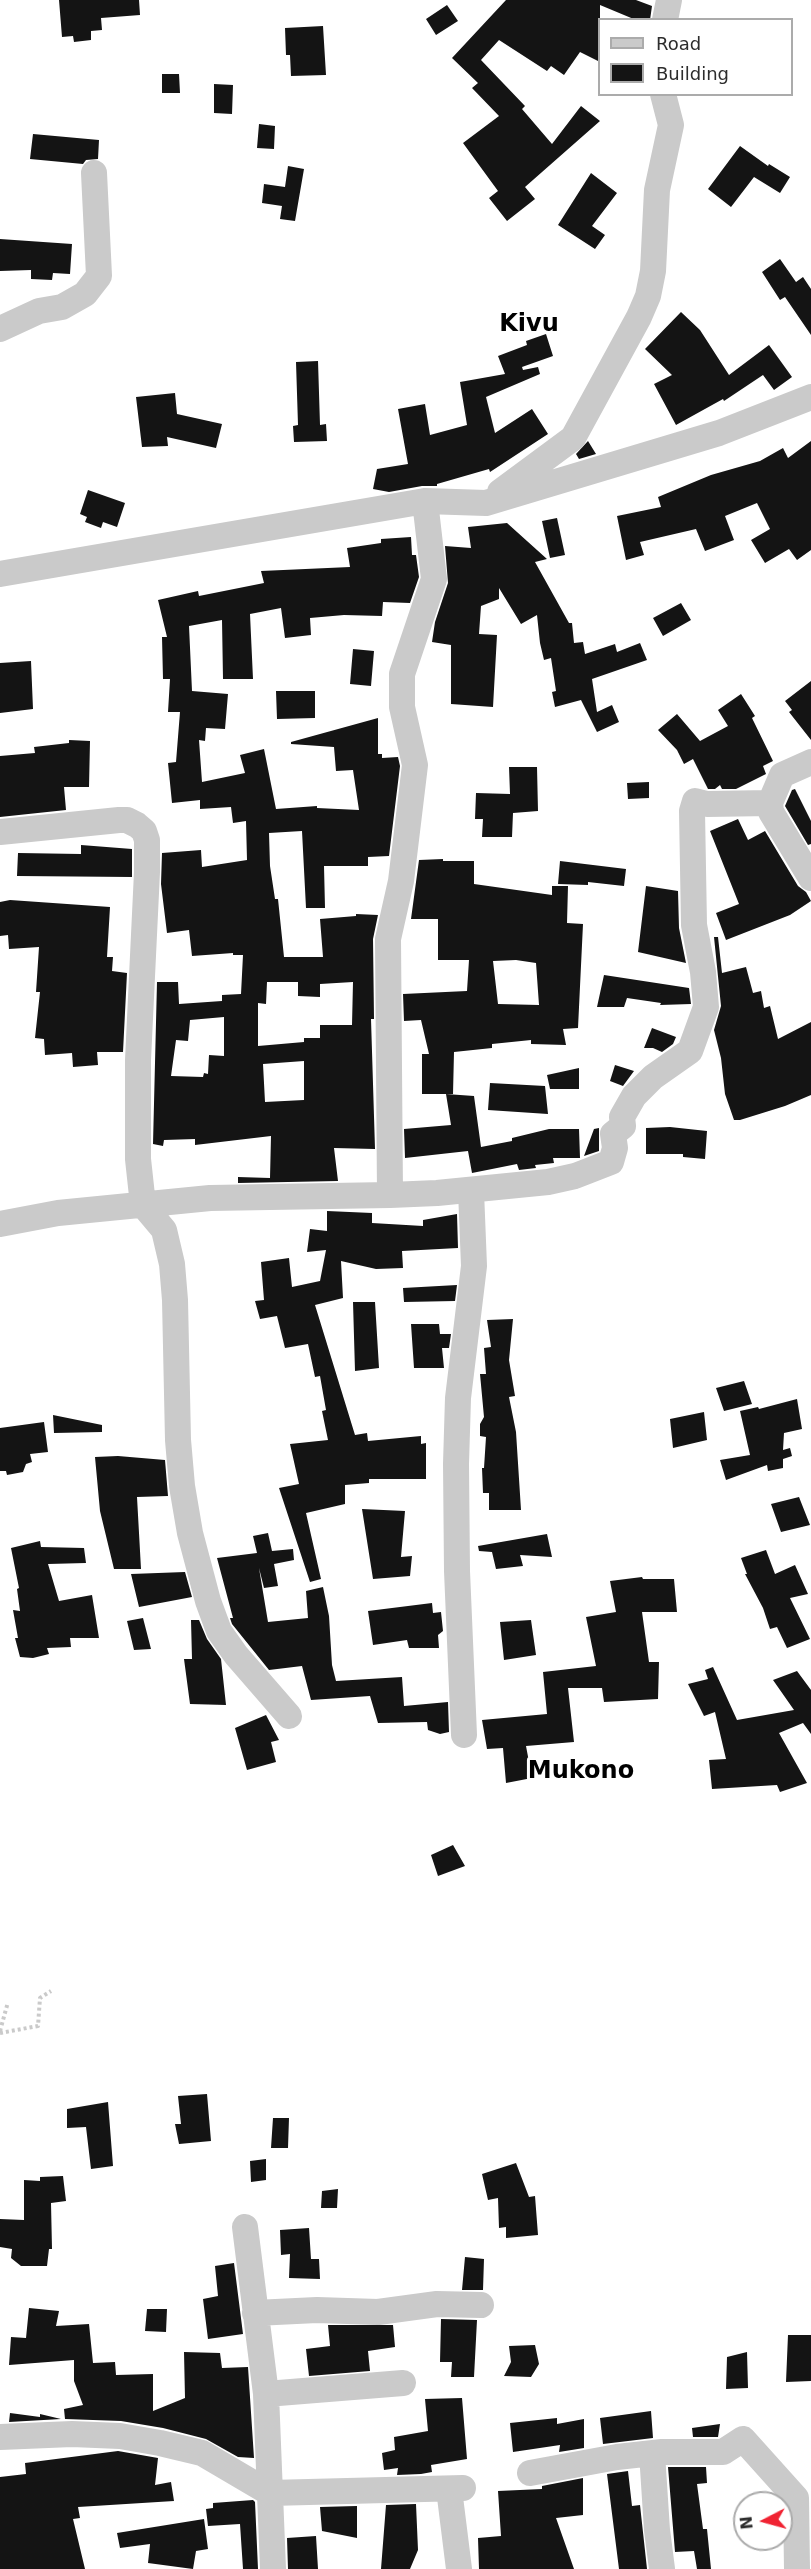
<!DOCTYPE html>
<style>
body{margin:0}
#map{position:relative;width:811px;height:2569px;overflow:hidden;background:#fff;font-family:"DejaVu Sans",sans-serif}
canvas{display:block}
.legend{position:absolute;left:598px;top:18px;width:195px;height:78px;box-sizing:border-box;background:#fff;border:2px solid #ababab;margin:0;padding:8px 10px;list-style:none;font-size:18px;color:#2d2d2d}
.legend li{display:flex;align-items:center;gap:12px;height:30px}
.legend b{width:30px;border:2px solid #ababab}
.north{position:absolute;left:733px;top:2491px;width:60px;height:60px;box-sizing:border-box;background:#fff;border:2px solid #ababab;border-radius:50%;rotate:264deg;font-size:16px;font-weight:700;line-height:24px;text-align:center;color:#2d2d2d}
.north::after{content:'';display:block;margin:auto;width:21px;height:27px;background:#f02332;clip-path:polygon(50% 0,100% 100%,50% 72%,0 100%)}
</style>
<div id="map">
<canvas width="811" height="2569"></canvas>
<ul class="legend">
<li><b style="height:8px;background:#cacaca"></b>Road</li>
<li><b style="height:16px;background:#141414"></b>Building</li>
</ul>
<div class="north">N</div>
</div>
<script>
const ctx = document.querySelector('canvas').getContext('2d');
ctx.lineJoin = 'round';
function fillPath(path, color) {
  ctx.fillStyle = color;
  ctx.fill(path, 'evenodd');
}
function shape(rows) {
  const path = new Path2D();
  for (const r of rows) {
    path.moveTo(r[0], r[1]);
    for (let i = 2; i < r.length; i += 2) path.lineTo(r[i], r[i + 1]);
  }
  return path;
}
function stroke(path, color, width, dash) {
  ctx.strokeStyle = color;
  ctx.lineWidth = width;
  ctx.lineCap = dash ? 'butt' : 'round';
  ctx.setLineDash(dash || []);
  ctx.stroke(path);
}
function label(font, color, halo, rows, align = 'center') {
  ctx.font = font + ' "DejaVu Sans",sans-serif';
  ctx.lineWidth = 6;
  ctx.setLineDash([]);
  ctx.textBaseline = 'middle';
  ctx.strokeStyle = halo;
  ctx.fillStyle = color;
  for (const [text, x, y, turn = 0] of rows) {
    ctx.save();
    ctx.translate(x, y);
    ctx.rotate((+turn || 0) * Math.PI / 180);
    ctx.textAlign = isNaN(turn) ? turn : align;
    if (halo) ctx.strokeText(text, 0, 0);
    ctx.fillText(text, 0, 0);
    ctx.restore();
  }
}
const building = shape([
 [59,0,139,0,140,15,101,18,102,30,91,31,91,40,74,42,73,36,62,37],
 [506,0,636,0,652,6,650,20,636,20,600,5,600,62,580,52,564,75,551,66,547,71,499,40,481,60,525,106,522,109,552,144,581,106,600,121,525,187,535,199,507,221,489,198,498,191,463,143,499,116,472,88,478,83,452,58],
 [447,5,458,21,436,35,426,19],
 [323,26,326,75,291,76,290,55,286,55,285,28],
 [162,74,179,74,180,93,162,93],
 [214,84,233,85,232,114,214,113],
 [259,124,275,126,274,149,257,148],
 [33,134,99,140,98,159,86,160,83,164,30,159],
 [740,146,768,166,769,164,790,177,780,193,754,177,731,207,708,189],
 [288,166,304,169,295,221,280,219,282,206,262,203,264,184,285,187],
 [591,173,617,193,592,226,605,235,595,249,558,225],
 [0,239,72,244,70,274,53,273,52,280,31,279,31,270,0,271],
 [780,259,796,282,803,277,811,289,811,335,785,297,780,300,762,272],
 [681,312,700,330,729,375,769,345,792,377,774,390,763,375,724,401,723,399,676,425,654,384,672,375,645,349],
 [546,334,553,356,522,367,523,370,538,367,540,374,486,397,495,433,532,409,548,434,490,472,489,469,437,484,437,486,422,486,389,492,373,489,377,469,408,464,398,409,425,404,430,435,467,425,460,382,505,374,498,356,527,345,526,341],
 [318,361,320,425,326,424,327,441,294,442,293,426,298,425,296,362],
 [175,393,177,414,222,424,216,448,167,437,168,446,142,447,136,397],
 [588,441,596,454,579,459,576,454],
 [811,441,811,550,797,560,789,549,765,563,751,540,770,529,757,503,725,516,734,540,705,551,696,529,640,542,644,555,626,560,617,516,661,507,658,497,711,475,760,461,783,448,788,458],
 [88,490,125,503,117,527,103,522,101,528,85,522,87,517,80,514],
 [557,518,565,555,550,558,542,521],
 [507,523,547,559,535,562,569,623,572,623,574,643,583,642,585,654,615,644,617,652,640,643,647,660,592,679,597,712,612,705,619,722,597,732,581,700,555,707,552,692,556,691,551,658,544,660,540,643,537,615,521,624,499,588,499,599,481,606,479,634,497,635,493,707,451,704,451,645,432,642,435,622,448,583,445,546,471,548,468,527],
 [411,537,412,555,416,555,419,577,410,603,383,602,382,616,344,615,310,618,311,635,285,638,281,608,250,614,253,679,223,679,222,620,189,626,192,691,228,694,225,729,206,728,205,741,199,740,202,782,245,773,240,755,264,749,276,809,317,806,317,808,359,810,353,770,336,771,334,747,291,744,291,742,378,718,378,754,382,754,382,758,398,757,400,766,389,856,368,857,368,866,324,866,325,908,306,908,302,831,269,833,270,866,275,899,278,899,284,957,323,957,320,919,356,916,356,914,378,915,373,939,374,1019,371,1019,375,1149,334,1148,338,1181,238,1183,238,1177,270,1178,271,1136,195,1145,195,1139,164,1140,163,1146,153,1144,157,982,178,982,179,1004,222,1001,222,995,241,994,243,955,233,955,233,953,192,956,189,930,167,933,161,884,162,853,201,850,202,867,247,860,246,821,233,823,231,807,200,809,200,800,172,803,168,763,176,762,180,712,168,712,170,679,163,679,162,637,167,637,158,600,198,591,199,596,264,583,261,571,350,567,347,548,381,543,381,539],
 [267,982,298,982,298,996,320,997,320,984,353,982,352,1025,320,1025,320,1038,304,1038,304,1042,258,1046,258,1003,266,1004],
 [224,1017,224,1056,209,1055,208,1074,204,1073,203,1077,171,1076,176,1040,188,1041,190,1020],
 [304,1061,304,1100,265,1102,263,1064],
 [681,603,691,620,663,636,653,618],
 [353,649,374,651,371,686,350,684],
 [31,661,33,709,0,713,0,663],
 [811,681,811,740,789,712,792,710,785,701],
 [276,691,315,691,315,718,277,719],
 [741,694,755,716,752,718,773,761,763,766,766,774,736,789,722,789,720,785,715,789,708,789,693,759,684,764,677,750,658,730,677,714,700,741,728,726,718,710],
 [69,740,90,741,89,787,64,787,66,810,0,817,0,756,35,753,34,747,69,743],
 [509,767,537,767,538,811,513,813,512,837,482,837,483,819,475,819,476,793,510,794],
 [649,782,649,798,628,799,627,783],
 [795,789,811,821,811,844,808,845,785,806,792,790],
 [738,819,748,840,765,831,798,886,806,892,811,901,790,915,726,940,716,913,739,904,710,831],
 [81,845,132,849,132,877,17,876,18,853,81,854],
 [443,859,443,861,474,861,474,884,552,895,552,886,568,886,567,923,583,924,578,1028,563,1029,566,1045,531,1044,531,1040,492,1044,492,1048,454,1052,453,1094,422,1094,422,1054,429,1054,421,1020,404,1021,403,994,467,991,469,960,438,960,438,919,411,919,419,860],
 [516,960,536,963,539,1005,498,1004,493,961],
 [560,861,626,869,624,886,588,882,588,885,558,884],
 [646,886,678,891,679,928,686,963,638,952],
 [10,900,110,907,107,957,113,957,112,971,127,973,123,1052,97,1052,98,1065,73,1067,72,1053,45,1055,44,1039,35,1038,40,992,36,992,39,947,9,949,8,935,0,936,0,902],
 [714,937,718,937,722,973,746,967,753,993,761,991,764,1008,770,1006,778,1039,811,1022,811,1095,785,1106,740,1120,734,1120,725,1094,721,1058,714,1030,721,1006],
 [604,975,689,988,691,1004,660,1005,661,1003,627,998,624,1007,597,1007],
 [652,1028,676,1037,673,1044,662,1052,653,1048,644,1048],
 [615,1065,634,1071,623,1086,610,1081],
 [579,1068,579,1089,550,1089,547,1075],
 [490,1083,545,1086,548,1114,488,1110],
 [446,1094,474,1096,481,1147,512,1141,512,1138,549,1129,579,1129,580,1158,553,1158,554,1163,535,1165,536,1168,519,1170,517,1164,472,1173,468,1151,405,1158,404,1129,451,1125],
 [670,1127,707,1131,705,1159,683,1157,683,1154,646,1154,646,1128],
 [599,1128,599,1151,584,1156,594,1129],
 [327,1211,372,1213,372,1223,423,1226,423,1220,457,1214,458,1248,402,1251,403,1268,376,1269,341,1261,343,1298,315,1305,355,1435,367,1433,368,1441,421,1436,421,1444,426,1443,426,1479,369,1479,369,1483,345,1485,345,1504,306,1513,321,1579,310,1582,279,1488,299,1484,290,1444,328,1440,322,1411,326,1410,320,1376,315,1377,308,1344,285,1348,277,1316,260,1319,255,1301,264,1300,261,1262,289,1258,292,1287,320,1281,326,1250,307,1252,310,1229,327,1231],
 [457,1285,455,1301,404,1302,403,1288],
 [353,1302,375,1302,379,1368,355,1371],
 [513,1319,509,1360,515,1396,509,1397,516,1432,521,1510,489,1510,489,1493,483,1493,482,1468,484,1468,486,1437,480,1436,480,1424,484,1417,480,1374,486,1374,484,1348,491,1347,487,1320],
 [411,1324,439,1324,440,1334,451,1334,449,1348,442,1348,444,1368,414,1368],
 [744,1381,752,1404,724,1411,716,1388],
 [797,1399,802,1429,784,1433,783,1450,790,1448,792,1456,783,1459,783,1468,768,1471,767,1465,726,1480,720,1460,750,1455,740,1411,758,1407,759,1409],
 [704,1412,707,1440,673,1448,670,1419],
 [53,1415,102,1425,102,1432,54,1433],
 [44,1422,48,1452,30,1454,32,1462,26,1464,23,1472,7,1475,6,1471,0,1471,0,1428],
 [118,1456,165,1460,168,1496,137,1497,141,1569,114,1569,100,1511,95,1457],
 [799,1497,810,1525,781,1532,771,1504],
 [362,1509,405,1511,401,1557,412,1556,410,1576,373,1579],
 [268,1533,272,1551,293,1549,294,1560,274,1564,278,1586,264,1588,259,1568,268,1622,308,1618,306,1591,323,1587,329,1616,332,1665,336,1681,402,1677,404,1706,448,1702,449,1732,440,1734,428,1730,427,1722,378,1723,370,1696,311,1700,302,1666,269,1670,232,1624,230,1618,233,1618,217,1558,257,1553,253,1536],
 [547,1534,552,1557,520,1555,523,1566,496,1569,492,1552,479,1551,478,1546],
 [40,1541,41,1547,84,1548,86,1563,48,1564,59,1601,92,1595,99,1638,70,1638,71,1647,47,1648,49,1654,33,1658,20,1657,15,1638,18,1638,13,1610,20,1611,17,1589,19,1588,11,1548],
 [766,1550,775,1574,795,1565,808,1594,790,1598,810,1639,787,1648,777,1627,770,1629,763,1608,745,1574,747,1574,741,1558],
 [185,1572,192,1597,139,1607,131,1574],
 [642,1577,643,1579,674,1579,677,1612,642,1612,649,1662,659,1662,658,1699,604,1702,602,1688,568,1688,574,1742,526,1746,532,1778,506,1783,503,1748,487,1749,482,1720,547,1714,543,1672,596,1666,586,1617,616,1612,610,1581],
 [432,1603,433,1613,441,1612,443,1631,438,1635,439,1648,409,1648,407,1640,373,1645,368,1611],
 [143,1618,151,1649,134,1650,127,1621],
 [191,1620,199,1620,207,1639,221,1659,226,1705,190,1704,184,1659,192,1659],
 [531,1620,536,1655,504,1660,500,1622],
 [713,1667,737,1720,794,1710,773,1680,797,1671,811,1690,811,1734,803,1723,779,1733,807,1783,780,1792,777,1785,712,1789,709,1760,726,1759,715,1712,704,1716,688,1684,708,1679,705,1670],
 [266,1715,279,1740,271,1742,276,1762,247,1770,235,1728],
 [453,1845,465,1866,438,1876,431,1855],
 [207,2094,211,2141,179,2144,175,2124,181,2124,178,2096],
 [108,2102,113,2166,91,2169,86,2127,67,2128,67,2109],
 [273,2118,289,2118,288,2148,271,2148],
 [266,2159,266,2180,251,2182,250,2161],
 [516,2163,529,2197,535,2196,538,2235,506,2238,506,2227,499,2228,498,2198,488,2200,482,2174],
 [63,2176,66,2201,51,2203,52,2249,49,2249,47,2266,21,2266,11,2258,12,2249,0,2247,0,2219,24,2220,24,2180,40,2181,40,2177],
 [338,2189,337,2208,321,2208,322,2191],
 [309,2228,311,2259,319,2259,320,2279,289,2278,290,2254,281,2255,280,2230],
 [465,2257,484,2259,483,2290,462,2290],
 [234,2263,243,2334,208,2339,203,2299,218,2296,215,2266],
 [29,2308,59,2311,56,2326,89,2324,93,2363,115,2362,116,2375,153,2374,153,2411,185,2398,184,2352,220,2353,222,2368,248,2367,254,2458,238,2457,206,2439,163,2428,121,2421,65,2419,64,2409,83,2405,74,2381,74,2360,9,2365,11,2337,26,2338],
 [147,2309,167,2309,166,2332,145,2331],
 [441,2319,477,2320,474,2377,451,2377,452,2362,440,2362],
 [328,2325,393,2325,395,2347,368,2351,370,2371,309,2376,306,2349,330,2346],
 [788,2335,811,2335,811,2381,786,2382],
 [535,2345,539,2364,531,2377,504,2376,511,2362,509,2346],
 [747,2352,748,2388,726,2389,727,2357],
 [462,2398,467,2459,431,2465,432,2472,421,2474,397,2475,398,2468,384,2470,382,2453,395,2450,394,2437,428,2431,425,2399],
 [651,2411,653,2438,603,2444,600,2418],
 [10,2413,40,2417,40,2414,61,2419,9,2422],
 [557,2418,557,2424,584,2419,584,2448,559,2452,560,2445,513,2452,510,2423],
 [720,2424,718,2437,693,2437,692,2428],
 [118,2451,158,2458,155,2485,171,2482,174,2501,78,2507,80,2518,73,2519,85,2569,0,2569,0,2477,26,2474,25,2463],
 [668,2467,706,2467,707,2483,697,2484,703,2529,707,2529,711,2569,697,2569,694,2551,675,2552],
 [628,2471,632,2506,640,2505,647,2569,619,2569,607,2474],
 [583,2478,583,2515,556,2518,574,2569,479,2569,478,2538,501,2536,498,2491,542,2489,542,2486],
 [253,2500,255,2502,258,2569,243,2569,240,2524,208,2526,206,2509,213,2508,213,2503],
 [416,2504,418,2550,410,2569,381,2569,386,2505],
 [357,2506,357,2538,322,2531,320,2507],
 [204,2519,208,2549,196,2551,193,2569,148,2563,150,2544,120,2548,117,2533],
 [316,2536,318,2569,288,2569,287,2538]
]);
const path = shape([
 [0,2031,8,2002],
 [0,2033,38,2026,40,1998,51,1991]
]);
const minor = shape([
 [665,20,669,0],
 [0,329,39,311,62,307,85,294,99,276,94,173],
 [500,492,573,438,639,317,648,296,653,271,657,190,671,125,663,94],
 [425,501,434,579,402,674,402,707,415,765,401,881,388,939,390,1195,437,1193,548,1182,575,1176,611,1162,615,1148,613,1134,623,1126,622,1117,634,1096,653,1077,690,1051,706,1007,703,972,694,925,692,811,695,801,707,804,770,803,782,775,811,762],
 [0,574,425,501,486,503,719,433,811,397],
 [770,803,771,812,811,878],
 [0,832,119,820,127,820,137,825,144,831,147,840,147,872,138,1060,138,1159,143,1205,164,1230,172,1264,175,1300,178,1440,182,1486,190,1533,208,1601,219,1631,236,1655,289,1716],
 [0,1224,58,1213,210,1198,390,1195],
 [464,1735,457,1571,456,1464,458,1398,474,1266,471,1191],
 [245,2227,266,2394,273,2569],
 [255,2313,317,2310,378,2312,437,2304,481,2305],
 [266,2394,403,2383],
 [0,2437,72,2434,120,2436,160,2443,202,2453,270,2493,463,2488],
 [652,2453,657,2530,662,2569],
 [530,2473,617,2457,662,2452,723,2452,743,2439,796,2498,797,2569],
 [449,2489,459,2569]
]);
const quarterNames = [
 ["Kivu",529,325],
 ["Mukono",581,1772]
];
fillPath(building, '#141414');
stroke(path, '#cacaca', 4, [3, 3]);
stroke(minor, '#cacaca', 26);
label('bold 24px', '#000', '#fff', quarterNames);
</script>
